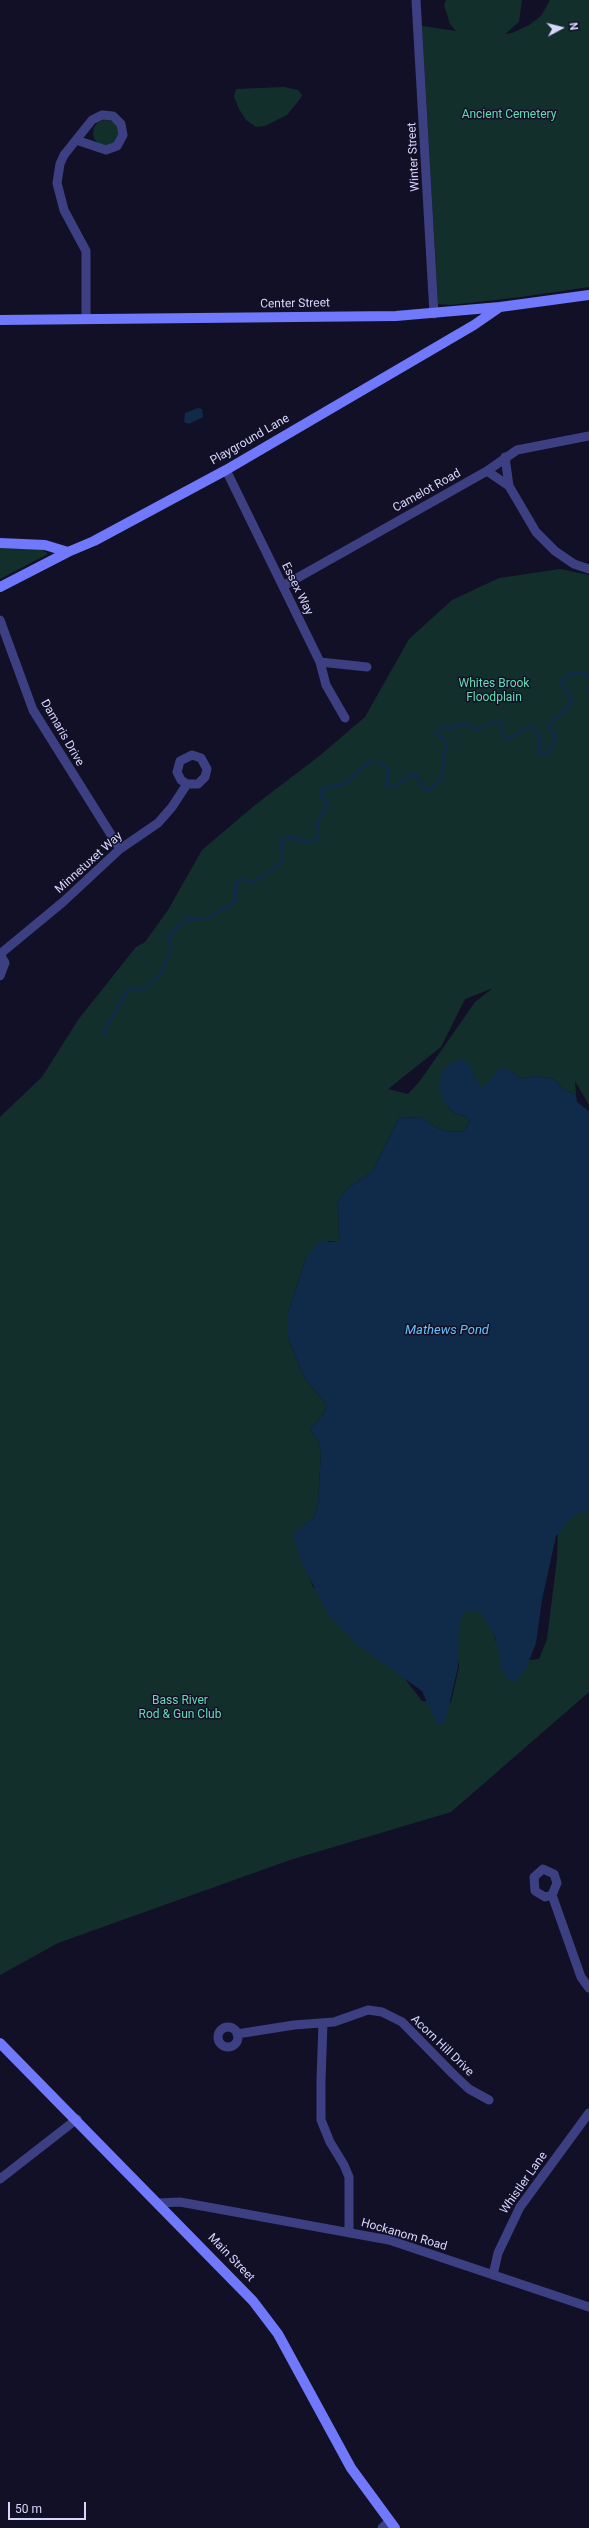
<!DOCTYPE html>
<style>
body{margin:0}
#map{position:relative;width:589px;height:2528px;overflow:hidden;background:#121026;font-family:Roboto,sans-serif}
canvas{display:block}
.north{position:absolute;left:541px;top:8px;width:40px;height:40px;-webkit-text-stroke:3px #121026;paint-order:stroke;rotate:83deg;font-size:11px;font-weight:700;line-height:16px;text-align:center;color:#d7d6fe}
.north::after{content:'';display:block;margin:auto;width:14px;height:18px;background:#d7d6fe;clip-path:polygon(50% 0,100% 100%,50% 72%,0 100%)}
.scale{position:absolute;left:8px;top:2502px;width:78px;height:18px;box-sizing:border-box;border:2px solid #d7d6fe;border-top:0;padding-left:5px;font-size:12px;line-height:14px;white-space:nowrap;color:#d7d6fe;-webkit-text-stroke:3px #121026;paint-order:stroke}
</style>
<div id="map">
<canvas width="589" height="2528"></canvas>
<div class="north">N</div>
<div class="scale">50 m</div>
</div>
<script>
const ctx = document.querySelector('canvas').getContext('2d');
ctx.lineJoin = 'round';
function fillPath(path, color) {
  ctx.fillStyle = color;
  ctx.fill(path, 'evenodd');
}
function shape(rows) {
  const path = new Path2D();
  for (const r of rows) {
    if (r.length === 3) {
      path.moveTo(r[0] + r[2], r[1]);
      path.arc(r[0], r[1], r[2], 0, 2 * Math.PI);
      continue;
    }
    path.moveTo(r[0], r[1]);
    for (let i = 2; i < r.length; i += 2) path.lineTo(r[i], r[i + 1]);
  }
  return path;
}
function stroke(path, color, width, dash) {
  ctx.strokeStyle = color;
  ctx.lineWidth = width;
  ctx.lineCap = dash ? 'butt' : 'round';
  ctx.setLineDash(dash || []);
  ctx.stroke(path);
}
function label(font, color, halo, rows, align = 'center') {
  ctx.font = font + ' Roboto,sans-serif';
  ctx.lineWidth = 3;
  ctx.setLineDash([]);
  ctx.textBaseline = 'middle';
  ctx.strokeStyle = halo;
  ctx.fillStyle = color;
  for (const [text, x, y, turn = 0] of rows) {
    ctx.save();
    ctx.translate(x, y);
    ctx.rotate((+turn || 0) * Math.PI / 180);
    ctx.textAlign = isNaN(turn) ? turn : align;
    if (halo) ctx.strokeText(text, 0, 0);
    ctx.fillText(text, 0, 0);
    ctx.restore();
  }
}
const green = shape([
 [446,0,522,0,519,22,505,34,512,33,529,25,541,16,550,0,589,0,589,287,521,297,450,305,438,304,422,26,456,31,450,24,444,5],
 [284,87,298,90,302,95,300,99,287,115,265,126,256,127,246,120,239,109,234,97,236,89],
 [106,133,13],
 [0,548,42,549,48,554,0,579],
 [560,569,589,575,589,1105,575,1081,576,1095,563,1089,555,1080,549,1078,534,1076,521,1079,512,1071,501,1069,483,1089,473,1075,446,1105,454,1113,467,1117,470,1122,464,1131,449,1132,435,1127,422,1118,399,1117,373,1171,347,1189,338,1201,339,1242,329,1241,306,1258,288,1313,288,1338,305,1379,327,1405,321,1417,310,1429,319,1442,321,1452,318,1504,314,1517,298,1531,301,1555,313,1587,344,1609,383,1650,422,1701,451,1702,459,1667,456,1646,435,1598,486,1609,496,1642,513,1662,539,1659,547,1639,557,1559,558,1526,589,1497,589,1692,451,1812,290,1860,58,1943,0,1975,0,1117,42,1077,78,1020,136,947,145,942,168,910,202,850,255,805,318,757,365,717,409,639,452,600,499,578],
 [493,988,475,1002,420,1081,408,1094,388,1089,441,1047,465,999]
]);
const water = shape([
 [198,408,202,409,203,417,189,424,184,422,185,413],
 [462,1060,471,1066,473,1075,483,1088,501,1068,512,1071,521,1079,534,1076,549,1078,555,1080,563,1089,576,1095,577,1102,589,1111,589,1511,574,1515,556,1536,542,1600,536,1643,526,1669,516,1682,509,1680,503,1672,495,1637,487,1621,480,1612,466,1610,459,1623,458,1667,445,1723,437,1725,422,1691,359,1646,328,1614,301,1561,293,1535,314,1517,318,1504,321,1452,319,1442,310,1429,321,1417,327,1405,305,1379,288,1338,288,1313,306,1258,318,1242,339,1242,338,1201,347,1189,373,1171,399,1117,422,1118,435,1127,449,1132,464,1131,467,1126,470,1122,467,1117,454,1113,446,1105,441,1095,440,1084,442,1072,450,1063]
]);
const stream = shape([
 [589,687,589,692],
 [103,1034,128,989,145,989,161,973,171,949,169,936,185,920,208,918,235,902,236,883,242,879,251,883,272,870,283,861,281,842,289,837,310,842,318,838,319,832,316,824,328,804,321,795,321,789,344,784,369,762,382,763,388,769,387,786,394,787,409,776,417,775,424,789,430,790,441,779,443,771,443,755,447,748,446,741,436,734,443,727,452,728,466,724,478,730,494,722,501,723,503,736,508,739,529,727,536,730,539,737,540,745,538,752,541,755,547,754,556,739,549,727,553,719,567,709,572,701,567,690,563,686,562,681,572,673,586,673,589,677]
]);
const street = shape([
 [416,0,434,314],
 [102,115,113,116,121,124,123,135,117,146,106,150,76,140,92,120,102,115],
 [76,140,64,155,60,164,57,183,64,210,86,251,86,318],
 [505,457,509,486,536,532,555,551,574,564,589,569],
 [226,470,320,662,326,685,345,718],
 [487,471,509,486],
 [283,586,487,471,517,450,589,436],
 [0,620,33,710,120,849],
 [320,662,367,667],
 [0,954,63,902,120,849,158,823,172,807,187,784,181,780,177,772,180,761,192,755,201,758,207,769,205,777,198,784,187,784],
 [0,954,5,963,0,976],
 [552,1895,545,1897,535,1891,534,1877,543,1869,554,1874,557,1883,552,1895,581,1977,589,1988],
 [323,2023,321,2080,321,2120,330,2142,344,2165,349,2177,349,2231],
 [228,2037,10],
 [237,2034,294,2025,334,2022,368,2010,382,2012,402,2022,453,2074,469,2089,489,2100],
 [0,2179,77,2119],
 [159,2203,180,2202,389,2240,589,2307],
 [493,2275,498,2253,520,2207,589,2113],
 [382,2528,390,2521]
]);
const secondary = shape([
 [0,320,396,316,500,307,589,295],
 [0,543,45,545,68,552,94,541,226,470,474,325,500,307],
 [0,587,68,552],
 [0,2043,253,2301,278,2334,351,2468,395,2528]
]);
const parkNames = [
 ["Ancient Cemetery",509,115],
 ["Whites Brook",494,684],
 ["Floodplain",494,698],
 ["Bass River",180,1701],
 ["Rod & Gun Club",180,1715]
];
const streetNames = [
 ["Winter Street",414,157,-93],
 ["Center Street",295,304,-1],
 ["Playground Lane",250,440,-30],
 ["Camelot Road",427,491,-29],
 ["Essex Way",297,589,64],
 ["Damaris Drive",62,733,60],
 ["Minnetuxet Way",89,863,-42],
 ["Acorn Hill Drive",442,2046,44],
 ["Whistler Lane",524,2183,-55],
 ["Hockanom Road",404,2235,16],
 ["Main Street",231,2258,46]
];
const waterNames = [
 ["Mathews Pond",447,1331]
];
fillPath(green, '#132f2c');
fillPath(water, '#102a4a');
stroke(stream, '#102a4a', 3);
stroke(street, '#3c4083', 9);
stroke(secondary, '#7078fb', 10);
label('12px', '#63dcb4', '#121026', parkNames);
label('12px', '#d7d6fe', '#121026', streetNames);
label('italic 13px', '#67c3fb', '#121026', waterNames);
</script>
